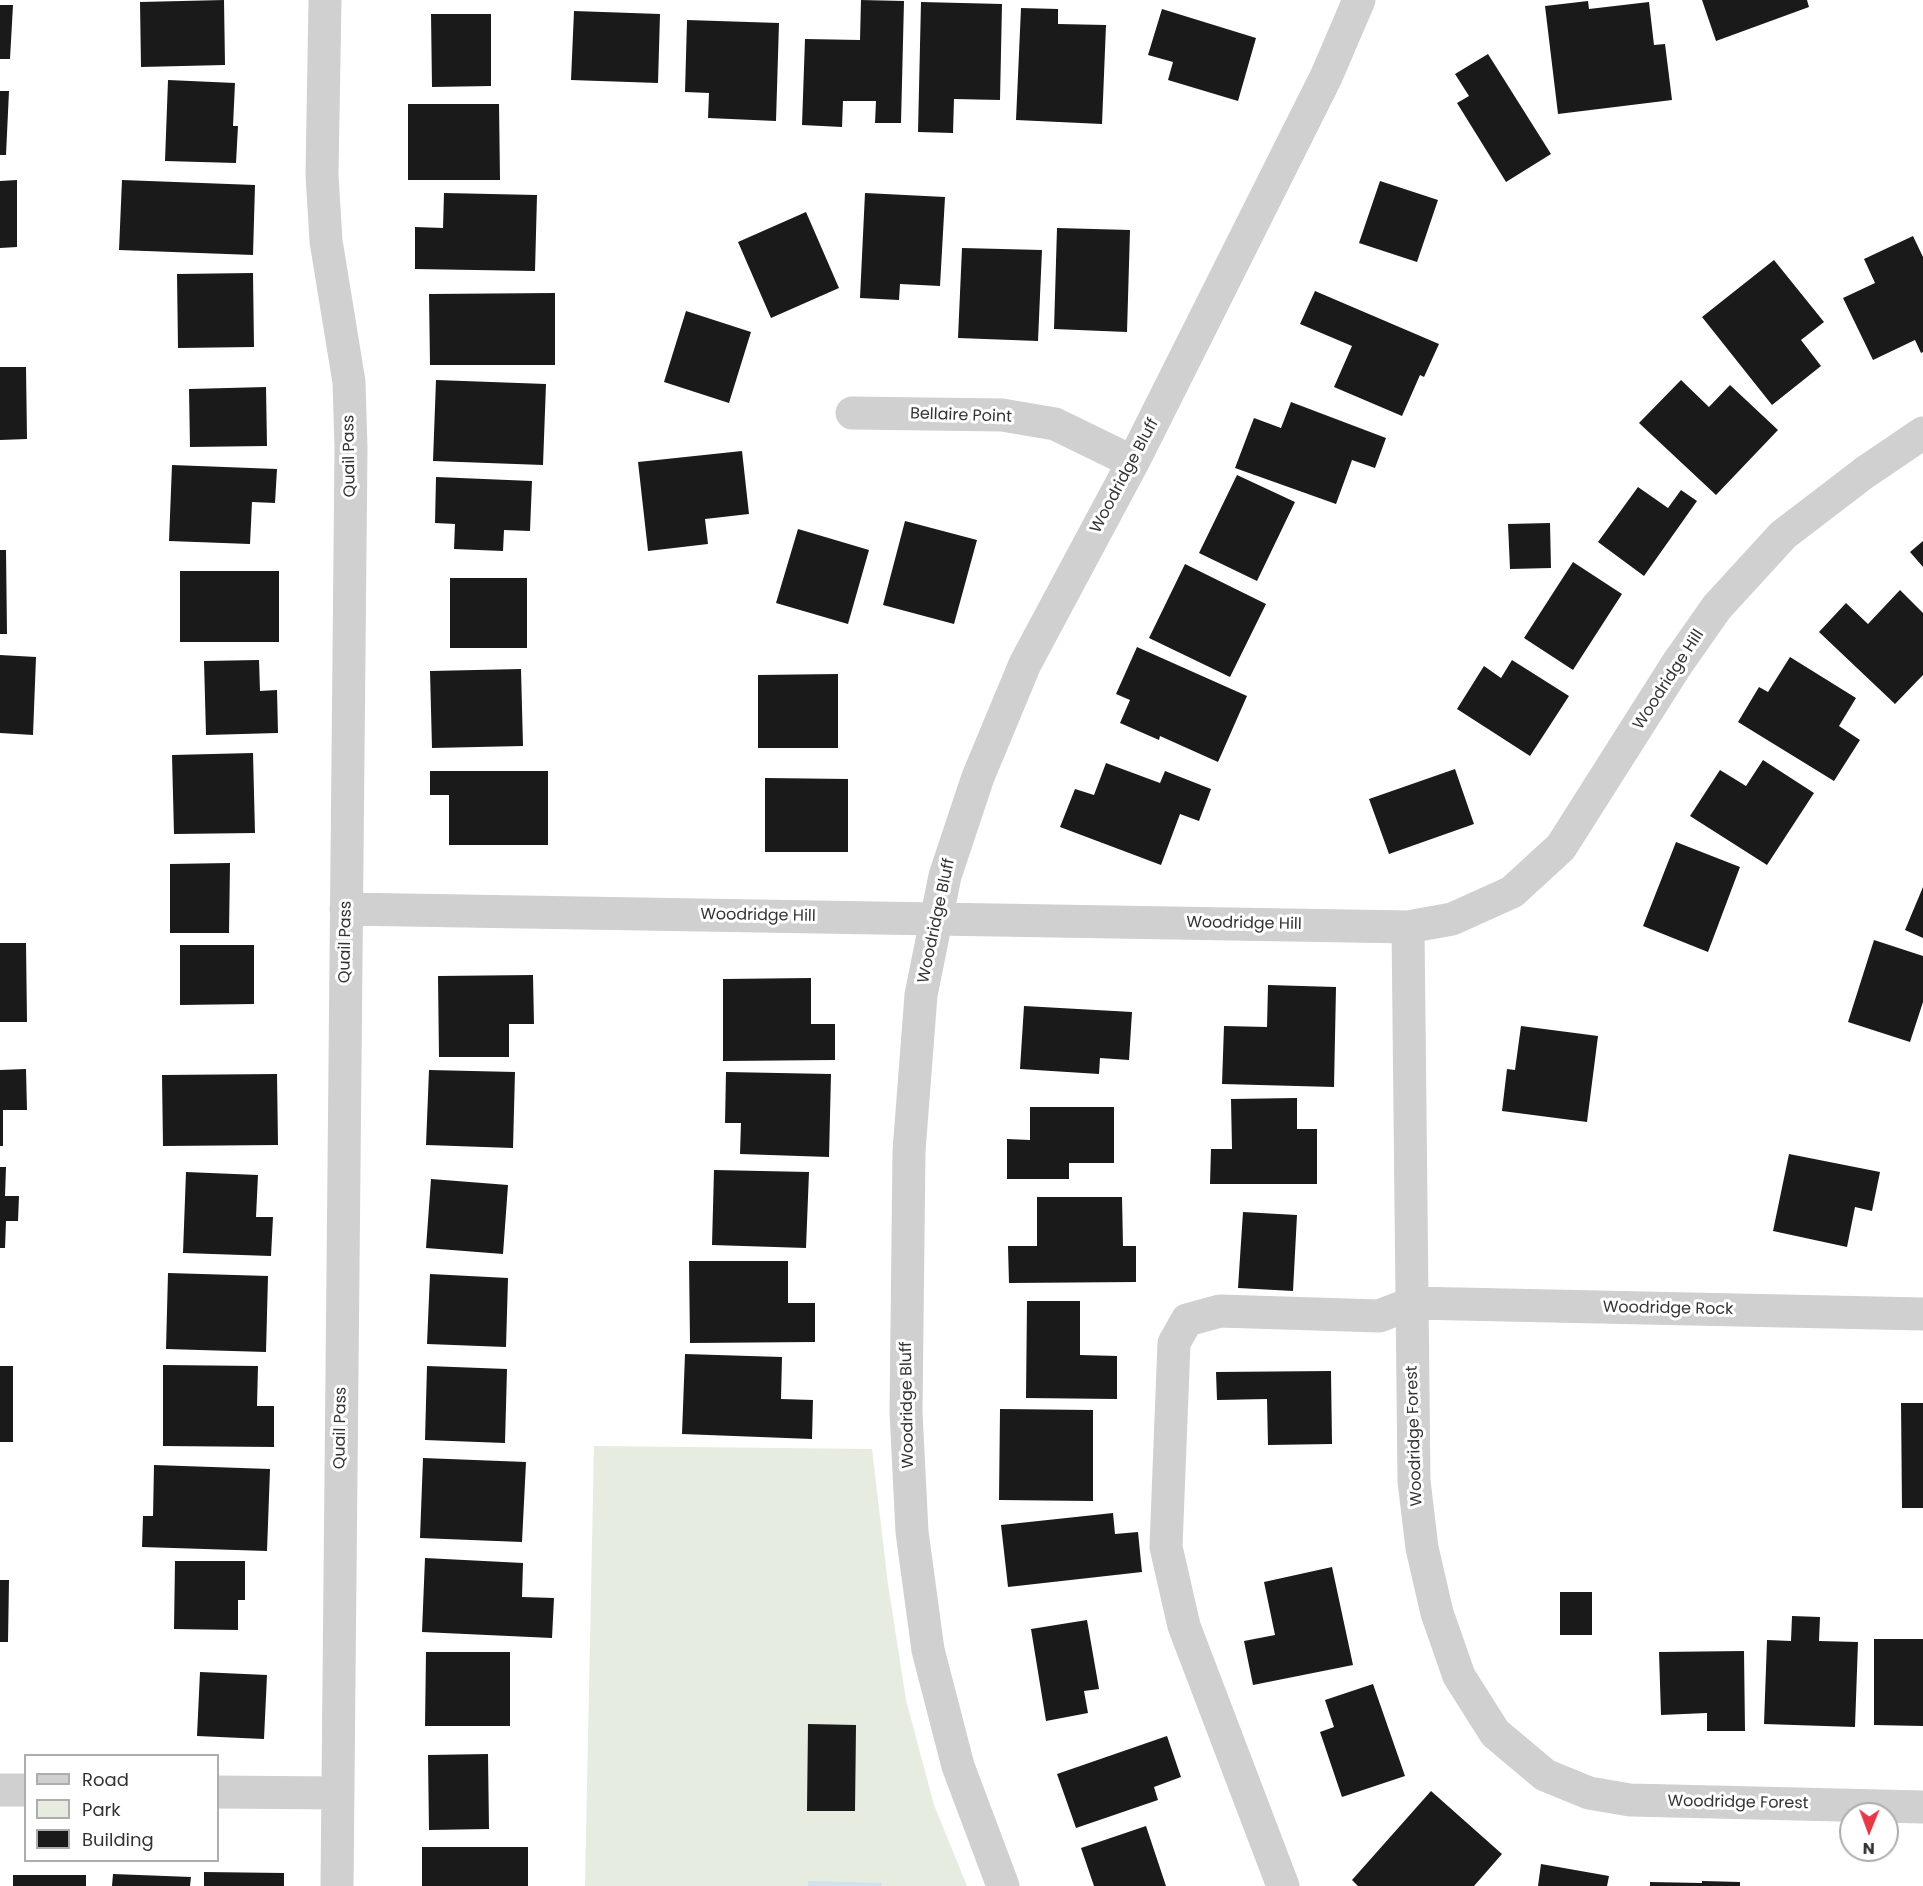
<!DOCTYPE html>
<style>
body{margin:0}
#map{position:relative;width:1923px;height:1886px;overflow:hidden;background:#fff;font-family:Poppins,sans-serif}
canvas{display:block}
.legend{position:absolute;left:24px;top:1754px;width:195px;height:108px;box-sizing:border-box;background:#fff;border:2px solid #adadad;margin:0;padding:8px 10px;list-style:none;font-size:18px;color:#333}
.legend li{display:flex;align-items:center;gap:12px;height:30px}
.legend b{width:30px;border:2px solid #adadad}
.north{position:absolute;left:1839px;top:1802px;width:60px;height:60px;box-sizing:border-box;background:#fff;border:2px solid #adadad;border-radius:50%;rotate:181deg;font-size:16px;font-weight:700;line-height:24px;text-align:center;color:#333}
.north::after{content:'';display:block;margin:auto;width:21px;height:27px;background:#e63946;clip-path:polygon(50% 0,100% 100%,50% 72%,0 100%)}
</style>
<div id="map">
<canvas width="1923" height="1886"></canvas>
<ul class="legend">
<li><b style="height:8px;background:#d0d0d0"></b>Road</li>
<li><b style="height:16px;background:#e6ecdf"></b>Park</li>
<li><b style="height:16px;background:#1a1a1a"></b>Building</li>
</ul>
<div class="north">N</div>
</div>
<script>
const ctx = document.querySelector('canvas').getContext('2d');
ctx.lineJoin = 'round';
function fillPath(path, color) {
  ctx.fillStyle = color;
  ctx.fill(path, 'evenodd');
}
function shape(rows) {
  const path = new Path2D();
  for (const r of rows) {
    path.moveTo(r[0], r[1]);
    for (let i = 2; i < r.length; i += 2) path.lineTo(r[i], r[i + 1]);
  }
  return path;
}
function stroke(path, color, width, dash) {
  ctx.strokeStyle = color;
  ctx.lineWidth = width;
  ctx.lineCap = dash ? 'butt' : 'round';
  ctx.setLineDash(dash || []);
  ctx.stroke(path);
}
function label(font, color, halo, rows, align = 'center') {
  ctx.font = font + ' Poppins,sans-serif';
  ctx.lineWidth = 6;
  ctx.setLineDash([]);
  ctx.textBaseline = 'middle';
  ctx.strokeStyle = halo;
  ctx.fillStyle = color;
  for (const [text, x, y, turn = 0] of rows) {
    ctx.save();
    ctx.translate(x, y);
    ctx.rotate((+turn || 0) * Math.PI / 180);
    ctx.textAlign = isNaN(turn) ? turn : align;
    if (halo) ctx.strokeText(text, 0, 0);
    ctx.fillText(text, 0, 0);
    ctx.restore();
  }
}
const green = shape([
 [594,1446,872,1449,888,1584,906,1700,934,1805,967,1886,585,1886]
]);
const water = shape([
 [808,1881,882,1883,881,1886,808,1886]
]);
const building = shape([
 [224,0,225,65,141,67,140,2],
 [861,0,904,1,901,123,875,123,876,101,843,101,842,127,802,125,805,39,860,40],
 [1702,0,1807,0,1809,7,1716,41],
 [1588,1,1589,9,1649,2,1654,45,1665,44,1672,100,1558,114,1545,6],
 [921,2,1002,4,1000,100,954,99,953,133,918,132],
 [0,5,13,5,10,59,0,59],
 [1021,8,1058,9,1058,24,1106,25,1102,124,1016,120],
 [1162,9,1256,38,1238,101,1168,80,1173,62,1148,55],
 [574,11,660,14,658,83,571,80],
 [431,14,491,14,491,86,432,87],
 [687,20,779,23,776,121,708,118,709,93,685,92],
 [1488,54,1551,154,1506,182,1457,103,1469,96,1455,74],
 [168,80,235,83,233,126,238,126,236,163,165,161],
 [0,91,9,91,6,155,0,155],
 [408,104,499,104,500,180,408,180],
 [17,180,17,247,0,248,0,181],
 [122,180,255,185,253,255,119,250],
 [1380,181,1438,200,1417,262,1359,243],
 [444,193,537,195,535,271,415,269,415,227,443,228],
 [865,193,945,197,940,286,900,284,899,300,860,298],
 [806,212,839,288,771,318,738,242],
 [1057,228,1130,230,1127,332,1054,329],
 [1913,236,1923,257,1923,352,1921,353,1915,340,1873,360,1843,298,1875,283,1864,259],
 [962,248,1042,250,1038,341,958,338],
 [1774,260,1824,322,1801,340,1821,366,1772,405,1702,317],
 [253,273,254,347,178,348,177,274],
 [1315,291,1439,344,1424,377,1420,375,1402,416,1334,387,1352,346,1300,324],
 [555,293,555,365,430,365,429,294],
 [686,311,751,332,729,403,664,382],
 [0,367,26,367,27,439,0,440],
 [436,380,546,384,543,465,433,461],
 [1681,380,1709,407,1730,385,1778,430,1716,495,1639,423],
 [266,387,267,446,190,447,189,389],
 [1291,402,1386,438,1375,468,1352,460,1336,504,1235,468,1254,418,1281,428],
 [742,451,749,514,705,519,708,544,648,551,638,462],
 [172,465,277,469,275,503,252,502,250,544,169,541],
 [1237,475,1295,502,1257,581,1199,553],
 [436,477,532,481,530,531,504,530,503,551,454,549,455,524,435,523],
 [1638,487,1668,508,1681,490,1697,501,1644,576,1598,542],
 [905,521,977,540,954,624,883,605],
 [1550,523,1551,568,1510,569,1508,524],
 [798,529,869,550,848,624,776,603],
 [1923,541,1923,567,1910,552],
 [0,550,6,550,7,634,0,634],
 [1573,562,1622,594,1573,670,1524,638],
 [1185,564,1266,604,1230,677,1149,638],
 [180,571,279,571,279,642,180,642],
 [450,578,527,578,527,648,450,648],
 [1900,590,1923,613,1923,675,1895,704,1819,632,1846,603,1868,624],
 [1137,647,1247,696,1218,762,1160,736,1159,740,1120,723,1130,700,1116,694],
 [0,655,36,657,33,735,0,733],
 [1790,657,1856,698,1839,726,1860,740,1834,781,1738,722,1759,687,1768,692],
 [259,660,260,691,277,690,278,733,206,735,204,661],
 [1512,660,1569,696,1530,756,1457,709,1484,666,1501,678],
 [521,669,523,746,432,748,430,671],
 [838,674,838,748,758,748,758,675],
 [253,753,255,833,174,834,172,755],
 [1763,760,1814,793,1767,865,1690,816,1720,770,1746,786],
 [1106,763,1160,783,1165,771,1211,789,1199,821,1180,814,1161,865,1060,827,1075,789,1094,795],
 [1455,769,1474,824,1389,854,1369,799],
 [430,771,548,771,548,845,449,845,449,795,430,795],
 [765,778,848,779,848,852,765,852],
 [1676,842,1740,867,1708,952,1643,926],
 [230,863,229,933,170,933,170,864],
 [1923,887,1923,938,1905,930],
 [1874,940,1923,956,1923,1002,1910,1042,1848,1022],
 [0,943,26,943,27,1022,0,1022],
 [180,945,254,945,254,1004,180,1005],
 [533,975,534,1024,509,1024,509,1057,439,1057,438,976],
 [811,978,811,1024,835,1024,835,1060,723,1061,723,979],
 [1268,985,1336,987,1334,1087,1222,1084,1224,1026,1267,1027],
 [1024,1006,1132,1012,1129,1060,1100,1058,1099,1074,1020,1069],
 [1521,1026,1598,1036,1587,1122,1502,1111,1507,1069,1515,1070],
 [26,1069,27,1110,3,1110,3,1146,0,1146,0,1070],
 [429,1070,515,1072,513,1148,426,1145],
 [726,1072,831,1074,829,1157,740,1154,741,1123,725,1123],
 [277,1074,278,1145,163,1146,162,1075],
 [1297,1098,1297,1129,1317,1129,1317,1184,1210,1184,1211,1149,1232,1149,1231,1099],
 [1030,1107,1114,1107,1114,1163,1069,1163,1069,1179,1007,1179,1007,1139,1030,1140],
 [1789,1154,1880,1172,1872,1211,1855,1207,1847,1247,1773,1231],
 [0,1167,6,1167,5,1196,19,1196,18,1221,6,1221,5,1248,0,1248],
 [714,1170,809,1172,806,1248,712,1245],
 [186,1172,258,1175,256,1217,273,1217,271,1256,183,1253],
 [431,1179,508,1185,503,1254,426,1248],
 [1037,1197,1122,1197,1123,1246,1136,1246,1136,1282,1009,1283,1008,1246,1037,1246],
 [1243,1212,1297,1215,1293,1291,1238,1288],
 [689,1261,788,1261,788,1303,815,1303,815,1342,690,1343],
 [168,1273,268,1276,266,1352,166,1349],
 [430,1274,508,1278,506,1347,427,1344],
 [1027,1301,1080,1301,1080,1355,1117,1356,1117,1399,1026,1398],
 [685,1354,782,1357,781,1399,813,1400,812,1439,682,1434],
 [163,1365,258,1366,257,1406,274,1406,274,1447,163,1446],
 [0,1366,13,1366,13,1442,0,1442],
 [427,1366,507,1369,505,1443,425,1440],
 [1331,1371,1332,1444,1268,1445,1267,1399,1217,1400,1216,1372],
 [1901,1403,1923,1403,1923,1508,1902,1508],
 [1000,1409,1093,1410,1093,1501,999,1500],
 [423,1458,526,1462,522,1542,420,1538],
 [154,1465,270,1469,267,1551,142,1547,143,1516,153,1516],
 [1113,1513,1115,1534,1138,1532,1142,1572,1008,1587,1001,1525],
 [425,1558,523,1563,522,1597,554,1598,552,1638,422,1632],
 [175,1561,245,1561,245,1600,238,1600,238,1630,174,1629],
 [1332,1567,1353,1665,1253,1685,1244,1641,1275,1635,1264,1582],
 [0,1580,9,1580,8,1642,0,1642],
 [1560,1592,1592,1592,1592,1635,1560,1635],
 [1792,1616,1820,1617,1819,1641,1858,1642,1855,1727,1764,1724,1767,1640,1791,1641],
 [1087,1620,1099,1689,1084,1691,1088,1713,1046,1721,1031,1629],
 [1874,1639,1923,1639,1923,1726,1874,1725],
 [1744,1651,1745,1731,1707,1731,1707,1713,1661,1715,1659,1652],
 [426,1652,510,1652,510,1726,425,1726],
 [200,1672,267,1675,264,1739,197,1736],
 [1373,1684,1405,1776,1342,1797,1320,1732,1334,1727,1325,1700],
 [808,1724,856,1725,855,1811,807,1811],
 [1167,1736,1181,1777,1154,1787,1158,1800,1076,1828,1057,1774],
 [488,1754,489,1829,429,1830,428,1755],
 [1431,1791,1502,1854,1474,1886,1358,1886,1352,1880],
 [1146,1826,1166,1886,1094,1886,1081,1848],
 [422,1847,528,1847,528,1886,422,1886],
 [1541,1864,1609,1876,1607,1886,1538,1886],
 [204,1872,284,1873,284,1886,204,1886],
 [113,1874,191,1877,190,1886,112,1886],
 [13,1875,86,1875,86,1886,13,1886],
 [1702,1881,1740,1882,1740,1886,1650,1886,1650,1882,1702,1883]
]);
const minor = shape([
 [325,0,322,175,326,241,349,382,351,448,337,1886],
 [852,413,1002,415,1055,424,1133,462],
 [346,909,1408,927,1452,919,1512,892,1561,847,1677,664,1717,607,1783,535,1864,473,1923,433],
 [1408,927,1414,1481,1422,1548,1437,1613,1459,1676,1495,1733,1545,1775,1589,1793,1630,1800,1923,1807],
 [0,1790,26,1790],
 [218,1792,337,1793],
 [1003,1886,958,1766,928,1650,912,1532,906,1412,909,1151,921,995,945,876,978,777,1025,664,1133,462,1326,77,1359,0],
 [1283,1886,1184,1626,1166,1547,1174,1343,1187,1320,1220,1311,1379,1316,1413,1303,1923,1314]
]);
const streetNames = [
 ["Bellaire Point",961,416,2],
 ["Quail Pass",350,456,-91],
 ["Woodridge Bluff",1125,476,-62],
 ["Woodridge Hill",1669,680,-57],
 ["Woodridge Hill",758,916,1],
 ["Woodridge Bluff",937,921,-78],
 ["Woodridge Hill",1244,924,1],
 ["Quail Pass",346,942,-89],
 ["Woodridge Rock",1668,1309,1],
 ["Woodridge Bluff",908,1405,-91],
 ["Quail Pass",341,1428,-89],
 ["Woodridge Forest",1415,1436,-92],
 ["Woodridge Forest",1738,1803,1]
];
fillPath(green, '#e6ecdf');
fillPath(water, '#cfe2ee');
fillPath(building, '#1a1a1a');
stroke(minor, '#d0d0d0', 33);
label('16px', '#333', '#fff', streetNames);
</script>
